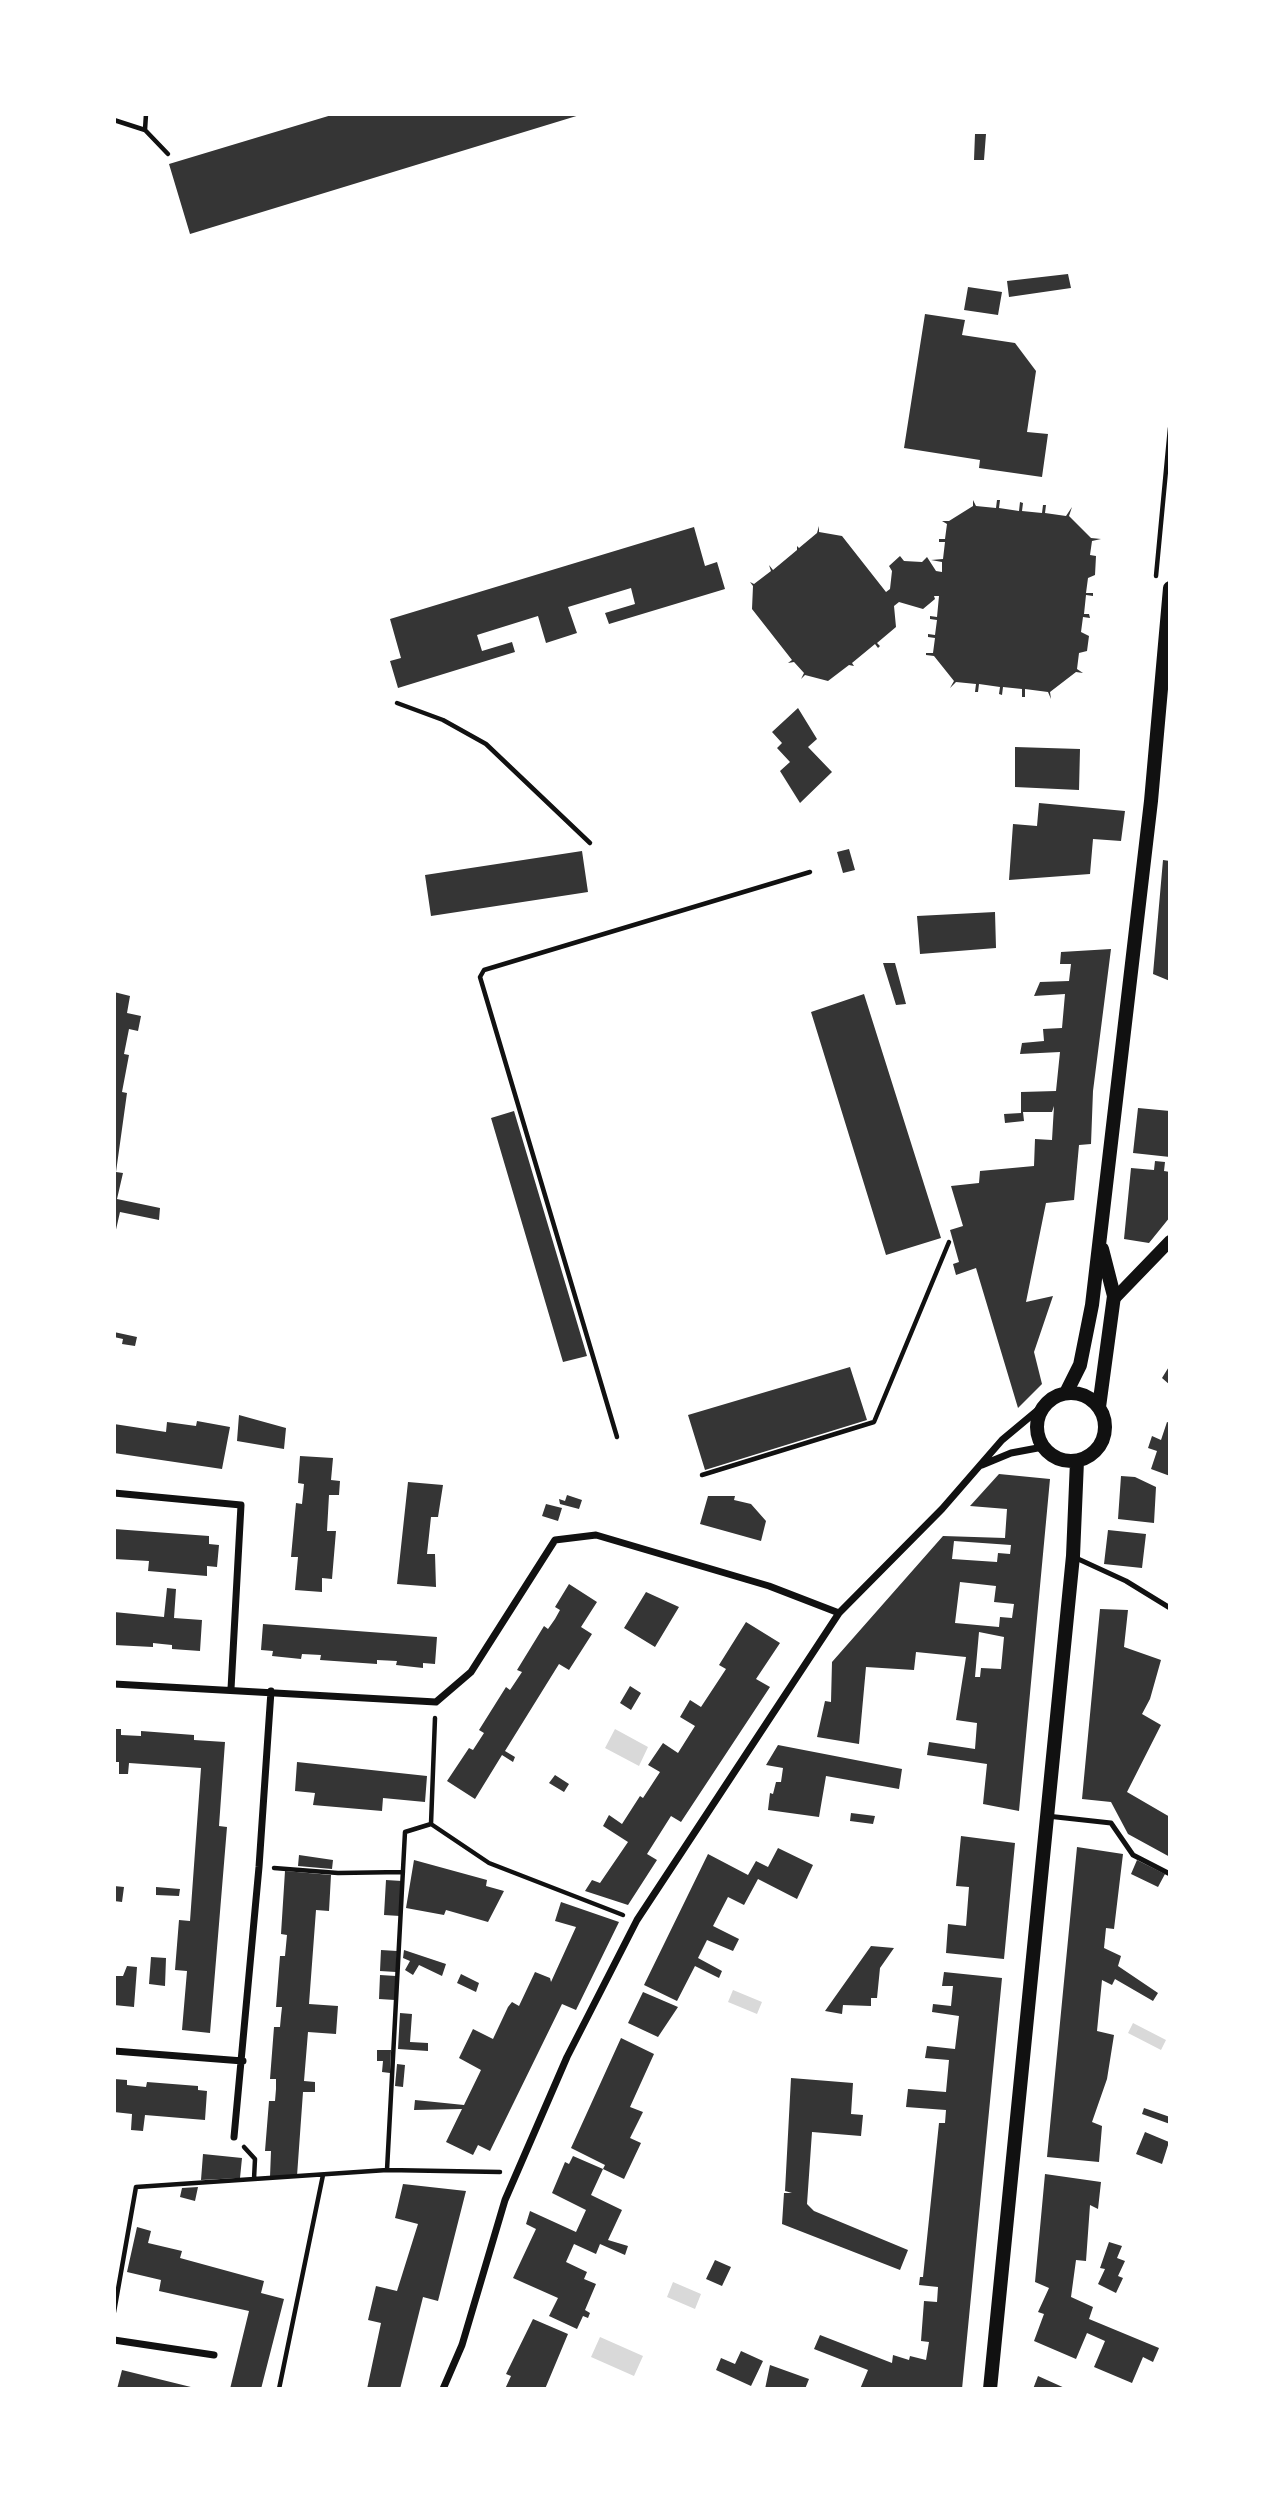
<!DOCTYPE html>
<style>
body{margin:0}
#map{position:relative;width:1284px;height:2503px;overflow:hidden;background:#fff;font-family:"IBM Plex Sans",sans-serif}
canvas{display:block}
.frame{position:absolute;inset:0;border:116px solid #fff;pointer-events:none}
</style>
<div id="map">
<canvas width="1284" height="2503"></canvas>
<div class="frame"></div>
</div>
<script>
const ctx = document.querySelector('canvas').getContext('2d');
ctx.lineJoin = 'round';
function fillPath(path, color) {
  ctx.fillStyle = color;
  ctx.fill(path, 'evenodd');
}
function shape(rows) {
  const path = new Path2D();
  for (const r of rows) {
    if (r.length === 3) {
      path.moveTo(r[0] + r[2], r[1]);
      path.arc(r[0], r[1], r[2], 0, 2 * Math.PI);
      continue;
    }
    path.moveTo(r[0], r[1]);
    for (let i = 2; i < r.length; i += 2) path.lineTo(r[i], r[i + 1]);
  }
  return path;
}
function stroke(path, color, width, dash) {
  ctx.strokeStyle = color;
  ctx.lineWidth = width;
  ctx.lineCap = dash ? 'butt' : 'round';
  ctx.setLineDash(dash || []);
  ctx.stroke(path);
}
const water = shape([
 [615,1729,648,1747,639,1766,605,1748],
 [733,1990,762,2002,757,2014,728,2002],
 [1133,2023,1166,2040,1161,2050,1128,2033],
 [673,2282,701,2294,695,2309,667,2297],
 [600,2337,643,2356,634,2376,591,2357]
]);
const building = shape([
 [335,114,583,114,190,234,169,164],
 [975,134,986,134,984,160,974,160],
 [1068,274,1071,288,1009,297,1007,281],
 [968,287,1002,292,998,315,964,310],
 [925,314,965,320,962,335,1015,343,1036,371,1027,432,1048,434,1042,477,979,468,980,460,904,448],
 [973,500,976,506,996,508,997,500,1000,500,999,508,1019,511,1020,502,1023,503,1022,511,1042,513,1043,505,1046,505,1045,513,1066,516,1072,507,1069,516,1091,538,1101,539,1092,541,1090,555,1096,556,1095,575,1088,578,1086,593,1093,593,1093,596,1086,595,1084,614,1089,614,1090,618,1083,617,1081,632,1089,636,1087,651,1079,653,1077,669,1083,673,1076,672,1050,692,1051,699,1048,692,1025,689,1025,697,1022,697,1022,689,1003,687,1002,695,999,694,1000,687,979,684,978,692,975,692,976,684,956,682,950,688,954,681,934,656,926,655,926,653,933,653,935,638,928,637,928,634,935,635,937,620,930,619,930,616,937,617,939,596,934,596,935,599,923,609,899,602,894,606,896,627,877,643,880,646,878,648,875,644,852,663,854,666,849,665,828,681,805,675,801,679,804,673,794,662,788,663,792,660,752,609,753,586,750,582,754,584,771,571,769,565,773,570,797,550,797,546,799,548,817,533,819,526,819,532,842,536,886,592,890,589,892,571,889,566,900,556,904,561,922,562,927,557,936,571,942,572,942,562,931,560,943,559,945,542,939,542,939,539,945,539,947,524,942,521,949,521,973,506],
 [694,527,705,566,717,562,725,589,609,624,605,613,635,604,631,588,568,607,577,633,546,643,538,616,477,635,482,651,512,642,515,652,398,688,390,661,401,658,390,619],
 [798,708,817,739,808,747,832,772,800,803,780,771,790,762,777,748,782,743,772,732],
 [1015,747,1080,749,1079,790,1015,787],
 [1039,803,1125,811,1121,841,1093,839,1090,874,1009,880,1013,824,1037,826],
 [849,849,855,870,843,873,837,852],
 [582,851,588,892,431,916,425,875],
 [1163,860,1170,861,1170,981,1153,974],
 [995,912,996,948,920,954,917,916],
 [1111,949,1093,1091,1091,1144,1079,1145,1074,1200,1046,1203,1026,1302,1053,1296,1034,1352,1042,1384,1018,1408,976,1268,956,1275,953,1264,959,1262,950,1230,963,1226,951,1186,979,1183,980,1171,1034,1166,1035,1139,1052,1140,1054,1106,1052,1112,1023,1112,1024,1121,1005,1123,1004,1114,1021,1113,1021,1092,1056,1091,1060,1052,1020,1054,1022,1043,1044,1041,1043,1029,1062,1028,1065,994,1034,996,1040,982,1069,981,1071,964,1060,964,1061,952],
 [883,963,895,963,906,1004,896,1005],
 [114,992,130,996,127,1013,141,1016,138,1031,129,1029,124,1054,129,1055,122,1092,127,1093,116,1172,123,1173,117,1199,160,1208,159,1220,120,1212,115,1234],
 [864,994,941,1238,886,1255,811,1012],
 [1138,1108,1170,1111,1170,1157,1133,1153],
 [514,1111,587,1356,563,1362,491,1118],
 [1155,1161,1165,1162,1164,1171,1170,1172,1170,1217,1149,1243,1124,1239,1131,1168,1154,1170],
 [114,1332,137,1337,135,1346,122,1344,123,1339,114,1337],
 [1170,1365,1170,1385,1162,1378],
 [850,1367,867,1420,705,1470,688,1415],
 [239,1415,286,1428,284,1449,237,1441],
 [197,1421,230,1427,222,1469,114,1453,114,1424,166,1432,167,1422,196,1426],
 [1167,1422,1170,1423,1170,1476,1151,1469,1157,1451,1148,1448,1152,1436,1161,1440],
 [300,1456,333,1458,331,1480,340,1481,339,1495,329,1495,327,1531,336,1531,332,1579,322,1578,322,1592,295,1590,298,1557,291,1557,296,1503,302,1504,304,1484,298,1483],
 [999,1474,1050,1479,1019,1811,983,1804,987,1764,927,1755,929,1742,975,1749,977,1723,956,1720,966,1657,916,1652,914,1670,866,1667,859,1744,817,1737,825,1701,831,1702,832,1662,943,1536,1005,1538,1007,1509,970,1506],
 [954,1541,1011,1545,1010,1554,998,1553,997,1562,952,1559],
 [960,1582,996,1586,994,1602,1014,1604,1012,1618,1000,1617,999,1627,955,1623],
 [979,1632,1004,1637,1001,1669,981,1668,980,1677,975,1677],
 [1121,1476,1135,1477,1156,1487,1154,1523,1118,1519],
 [408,1482,443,1485,438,1517,431,1517,427,1554,435,1554,436,1587,397,1584],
 [567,1495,582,1500,579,1509,560,1504,559,1499,565,1501],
 [708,1496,735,1496,734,1500,751,1504,766,1521,761,1541,700,1524],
 [546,1504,562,1508,558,1521,542,1516],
 [114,1529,209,1536,209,1544,219,1545,217,1567,207,1566,207,1576,148,1571,149,1561,114,1559],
 [1108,1530,1146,1534,1142,1568,1104,1564],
 [569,1584,597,1602,581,1627,592,1634,569,1670,559,1664,505,1751,515,1757,513,1762,502,1755,475,1799,447,1781,469,1748,473,1750,484,1733,479,1730,506,1687,510,1690,522,1672,517,1670,544,1626,548,1629,555,1619,560,1610,555,1607],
 [167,1588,176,1589,174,1618,202,1620,200,1651,172,1649,172,1645,162,1644,153,1643,153,1647,114,1645,114,1612,164,1617],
 [646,1592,679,1607,655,1647,624,1628],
 [1100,1609,1128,1610,1124,1647,1161,1660,1150,1699,1142,1714,1161,1725,1127,1792,1170,1817,1170,1857,1128,1834,1111,1802,1082,1799],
 [746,1622,780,1643,756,1679,770,1687,681,1822,671,1816,647,1854,657,1860,628,1905,585,1891,592,1880,600,1883,628,1842,603,1826,609,1815,622,1824,640,1796,643,1798,660,1772,648,1765,663,1743,678,1753,695,1726,680,1717,690,1700,701,1707,726,1669,719,1665],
 [263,1624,437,1637,435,1664,423,1663,423,1668,396,1665,397,1661,377,1660,377,1664,320,1660,321,1655,302,1654,301,1659,272,1656,273,1651,261,1650],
 [630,1686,641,1693,631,1710,620,1703],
 [114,1729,121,1729,121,1735,141,1736,141,1731,194,1735,194,1740,225,1742,219,1826,227,1827,210,2033,182,2030,187,1971,175,1970,179,1920,190,1921,201,1768,129,1763,128,1774,119,1774,119,1762,114,1762],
 [778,1745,902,1769,899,1789,826,1776,819,1817,768,1810,770,1793,773,1794,776,1782,781,1782,783,1768,766,1765],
 [297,1762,427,1776,425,1802,383,1798,382,1811,313,1805,315,1793,295,1791],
 [555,1775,569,1784,564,1792,549,1783],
 [851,1813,875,1816,873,1824,850,1821],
 [961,1836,1015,1843,1004,1959,946,1953,948,1924,966,1926,969,1887,956,1886],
 [1077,1847,1123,1854,1114,1929,1106,1928,1104,1948,1121,1956,1118,1966,1158,1993,1153,2001,1115,1979,1112,1985,1102,1980,1097,2031,1114,2035,1107,2079,1092,2122,1102,2126,1099,2162,1047,2157],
 [778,1848,813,1865,797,1899,758,1879,744,1905,728,1897,713,1926,739,1939,733,1951,707,1940,698,1958,722,1971,719,1978,695,1966,677,2001,644,1985,708,1854,748,1875,756,1861,768,1867],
 [299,1855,333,1860,332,1869,298,1866],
 [414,1860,487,1880,486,1886,504,1891,488,1922,446,1910,444,1915,406,1908],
 [1137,1860,1165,1874,1158,1887,1131,1874],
 [285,1871,331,1875,329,1911,316,1910,309,2004,338,2006,336,2034,308,2032,304,2081,315,2082,315,2092,303,2092,297,2176,270,2177,271,2151,265,2151,269,2101,275,2101,276,2089,276,2079,270,2079,274,2027,280,2027,281,2016,282,2007,276,2007,280,1956,285,1956,287,1935,281,1934],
 [386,1880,402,1881,400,1916,384,1915],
 [114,1886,124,1887,122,1902,114,1901],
 [156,1887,180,1889,179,1896,156,1895],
 [561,1902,619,1922,576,2010,562,2004,490,2151,478,2145,473,2155,446,2142,462,2109,414,2110,415,2100,464,2105,481,2070,459,2058,473,2029,493,2039,508,2007,512,2002,519,2006,535,1972,550,1978,551,1982,576,1927,555,1921],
 [871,1946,894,1948,880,1968,877,1998,871,1998,871,2006,843,2005,842,2014,825,2011],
 [381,1950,397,1951,396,1972,380,1971],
 [404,1950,446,1964,442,1976,419,1965,413,1975,405,1970,410,1961,403,1958],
 [151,1957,166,1958,165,1986,149,1984],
 [127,1966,137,1967,134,2007,114,2005,114,1976,123,1976],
 [944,1972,1002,1978,962,2389,860,2389,868,2370,814,2349,820,2335,892,2363,893,2355,909,2360,910,2356,926,2360,929,2342,921,2341,924,2301,937,2302,938,2287,919,2285,920,2277,923,2277,939,2123,945,2123,946,2110,906,2107,908,2089,946,2092,949,2060,925,2058,927,2046,955,2049,959,2016,932,2012,933,2004,951,2006,953,1986,942,1986],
 [461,1974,479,1983,476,1992,457,1983],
 [380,1975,396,1976,395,2000,379,1999],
 [643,1992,678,2007,658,2037,628,2023],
 [400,2013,412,2014,410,2042,428,2043,428,2051,398,2049],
 [621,2038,654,2054,630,2107,643,2112,630,2138,641,2143,624,2179,603,2169,605,2165,571,2148],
 [377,2050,391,2050,390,2073,382,2072,383,2061,377,2061],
 [397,2064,405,2065,403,2087,395,2086],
 [791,2078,853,2083,851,2114,863,2115,861,2136,812,2132,807,2204,814,2211,908,2250,900,2270,782,2224,784,2193,792,2193,785,2191],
 [114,2079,127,2080,127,2085,146,2087,147,2082,198,2086,198,2090,207,2091,205,2120,145,2115,143,2131,131,2130,132,2114,114,2112],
 [1144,2108,1170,2117,1170,2124,1142,2114],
 [1145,2132,1169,2142,1162,2164,1136,2154],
 [203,2154,242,2158,240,2178,201,2180],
 [573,2156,603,2169,591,2195,622,2210,608,2240,628,2246,625,2255,600,2244,596,2254,574,2244,566,2262,587,2272,584,2279,596,2284,585,2310,590,2313,588,2318,583,2316,577,2329,549,2316,558,2298,513,2278,536,2229,526,2224,530,2211,576,2232,586,2210,552,2193,565,2162,569,2164],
 [1045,2174,1101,2182,1098,2209,1090,2205,1086,2261,1076,2260,1071,2297,1093,2307,1089,2319,1159,2348,1153,2362,1143,2357,1132,2383,1094,2367,1105,2341,1087,2333,1076,2359,1034,2341,1044,2314,1038,2312,1049,2288,1035,2282],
 [403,2184,466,2191,438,2301,423,2297,400,2389,367,2389,381,2323,368,2320,376,2286,397,2291,418,2224,395,2218],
 [198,2187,195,2201,180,2197,182,2188],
 [137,2227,151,2231,148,2243,182,2251,180,2258,264,2281,261,2293,284,2299,261,2389,230,2389,249,2311,159,2291,161,2280,127,2272],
 [1109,2242,1122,2246,1117,2258,1125,2261,1118,2276,1123,2278,1116,2293,1098,2284,1105,2269,1100,2268],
 [715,2260,731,2267,722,2286,706,2279],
 [533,2319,568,2334,545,2389,505,2389,511,2376,506,2374],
 [741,2351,763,2361,751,2386,716,2370,721,2358,735,2364],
 [770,2365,809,2379,805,2389,765,2389],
 [122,2370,195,2388,195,2389,117,2389],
 [1038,2376,1067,2389,1033,2389]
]);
const path = shape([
 [114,120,145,130,168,154],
 [145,130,146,114],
 [1156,576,1170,428],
 [397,703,443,720,486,744,590,843],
 [617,1437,480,977,484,970,810,872],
 [702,1475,874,1422,949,1242],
 [435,1718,431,1824,489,1863,623,1915],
 [431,1824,405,1832,387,2170,500,2172],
 [274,1868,338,1873,403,1872],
 [244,2147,255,2159,254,2179],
 [114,2312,136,2187,387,2170],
 [279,2389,323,2175]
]);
const service = shape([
 [1076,1558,1126,1581,1170,1608],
 [1047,1816,1111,1823,1133,1855,1170,1874]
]);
const minor = shape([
 [982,1465,1011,1453,1043,1447],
 [114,1493,241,1505,231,1689],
 [114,1684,436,1702,471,1672,555,1540,596,1535,769,1586,839,1613],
 [114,2051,243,2061],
 [234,2137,259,1867,271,1691],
 [114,2340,214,2355],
 [443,2389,462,2345,505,2200,567,2057,637,1920,839,1613,942,1509,1002,1440,1044,1405]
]);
const tertiary = shape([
 [1113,1300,1170,1241]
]);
const secondary = shape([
 [1071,1427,34],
 [1066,1393,1080,1365,1092,1305,1151,801,1170,588],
 [1099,1407,1114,1296,1102,1249],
 [990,2389,1073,1556,1077,1461]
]);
fillPath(water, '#d9d9d9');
fillPath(building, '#353535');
stroke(path, '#111', 4.5);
stroke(service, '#111', 5);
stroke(minor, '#111', 7);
stroke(tertiary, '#111', 12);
stroke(secondary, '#111', 14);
</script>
